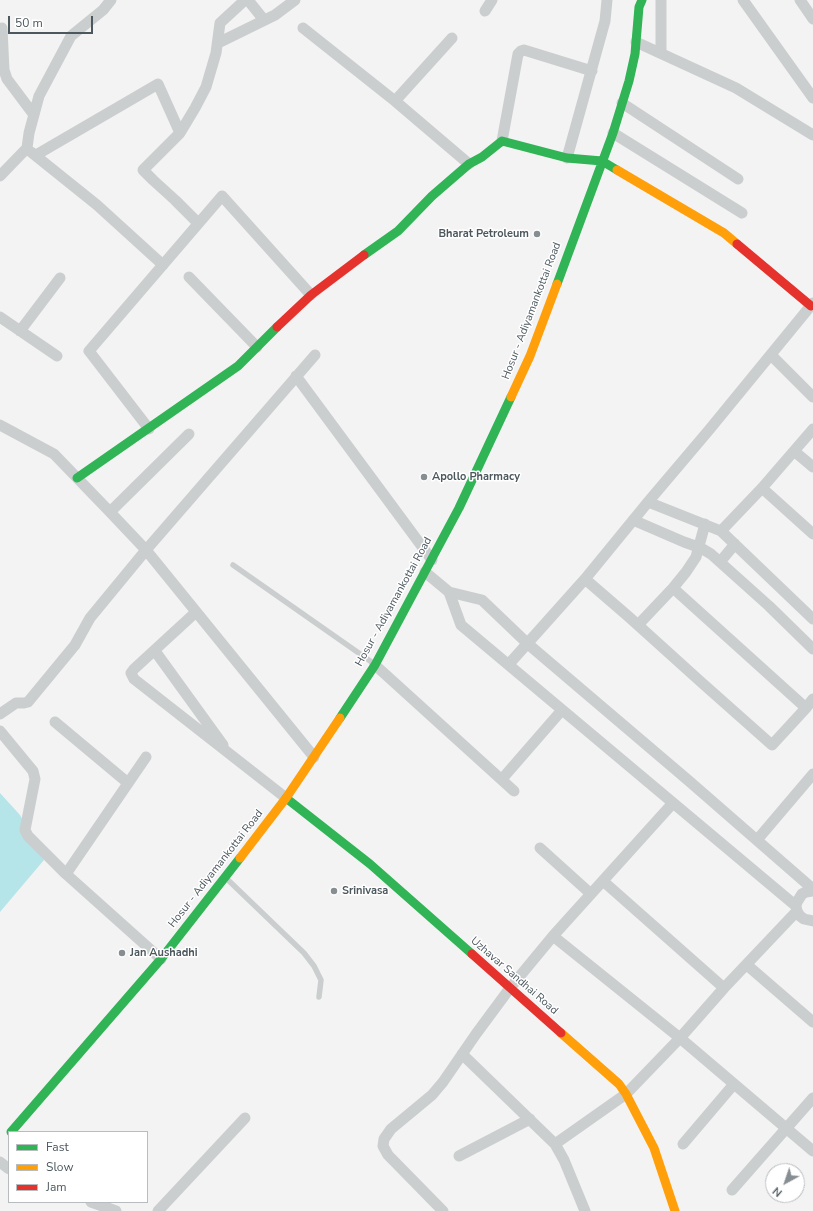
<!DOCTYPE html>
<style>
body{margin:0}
#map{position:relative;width:813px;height:1211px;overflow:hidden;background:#f4f3f3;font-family:"Nunito Sans",sans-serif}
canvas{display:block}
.legend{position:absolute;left:8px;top:1131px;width:140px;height:72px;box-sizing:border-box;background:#fff;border:1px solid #b7bcbf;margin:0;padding:5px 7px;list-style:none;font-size:12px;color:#4c585e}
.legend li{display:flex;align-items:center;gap:8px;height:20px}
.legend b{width:20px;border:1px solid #b7bcbf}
.north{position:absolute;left:765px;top:1163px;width:40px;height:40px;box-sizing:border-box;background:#fff;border:1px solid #b7bcbf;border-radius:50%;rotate:220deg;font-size:11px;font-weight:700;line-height:16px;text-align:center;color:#4c585e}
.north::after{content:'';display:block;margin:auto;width:14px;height:18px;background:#878e92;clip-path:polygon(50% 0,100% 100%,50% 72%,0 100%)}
.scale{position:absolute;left:8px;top:16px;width:85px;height:18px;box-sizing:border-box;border:2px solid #4c585e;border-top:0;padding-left:5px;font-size:12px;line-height:14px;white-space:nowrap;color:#4c585e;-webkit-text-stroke:3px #fff;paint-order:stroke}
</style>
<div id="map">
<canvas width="813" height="1211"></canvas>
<ul class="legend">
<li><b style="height:5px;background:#30b455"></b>Fast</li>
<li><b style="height:5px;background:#ff9f0a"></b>Slow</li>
<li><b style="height:5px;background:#e5322d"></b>Jam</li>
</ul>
<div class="north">N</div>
<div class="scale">50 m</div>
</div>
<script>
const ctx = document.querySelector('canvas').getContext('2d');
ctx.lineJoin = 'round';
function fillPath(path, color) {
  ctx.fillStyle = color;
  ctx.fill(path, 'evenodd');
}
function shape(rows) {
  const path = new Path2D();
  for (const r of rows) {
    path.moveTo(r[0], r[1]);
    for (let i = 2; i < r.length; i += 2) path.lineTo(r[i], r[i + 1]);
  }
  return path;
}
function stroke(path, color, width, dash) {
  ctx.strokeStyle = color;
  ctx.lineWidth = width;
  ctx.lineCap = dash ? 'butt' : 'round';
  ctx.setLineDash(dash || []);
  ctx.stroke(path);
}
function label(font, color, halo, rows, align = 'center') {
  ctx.font = font + ' "Nunito Sans",sans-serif';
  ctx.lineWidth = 3;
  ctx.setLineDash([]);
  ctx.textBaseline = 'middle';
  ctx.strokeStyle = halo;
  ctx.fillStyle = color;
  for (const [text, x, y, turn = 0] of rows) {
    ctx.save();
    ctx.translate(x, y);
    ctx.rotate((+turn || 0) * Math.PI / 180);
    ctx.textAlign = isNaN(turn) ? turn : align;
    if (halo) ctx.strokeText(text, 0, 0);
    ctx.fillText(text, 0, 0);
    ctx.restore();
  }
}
const water = shape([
 [0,793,20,815,44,860,0,912]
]);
const lane = shape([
 [233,565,373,663],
 [227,879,304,953,314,966,321,980,319,997]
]);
const street = shape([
 [248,0,264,20],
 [661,0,661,53],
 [743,0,813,98],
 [800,0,813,19],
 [485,11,492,0],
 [2,28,4,70,7,79,34,115],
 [303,28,395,101,469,164],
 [636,42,736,88,813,135],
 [218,43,275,15,295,0],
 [395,101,452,38],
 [622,103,738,179],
 [613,133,742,213],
 [502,141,518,54,521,51,524,50,592,71],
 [31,152,97,205,163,265],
 [36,155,158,84,180,133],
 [567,158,605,21,607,0],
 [0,176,27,148,29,133,39,96,71,36,103,10,111,0],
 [198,223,175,200,153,180,143,170,180,133,195,108,206,87,216,53,220,23,245,0],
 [189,277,257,347],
 [0,317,57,356],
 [20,331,60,278],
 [771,355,813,397],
 [296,376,432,560],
 [0,425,54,454,110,512,146,550,314,757],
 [149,429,89,351,222,196,311,295],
 [794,451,813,429],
 [762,488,813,534],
 [648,502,721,531,813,619],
 [110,512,189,434],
 [633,520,684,542,701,548,711,554,769,606,813,649],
 [721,531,762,488,794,451,813,467],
 [720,562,735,544],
 [425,572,449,592,482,600,528,644,689,781,813,889],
 [585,579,629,617,701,682,772,745,806,708],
 [673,588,806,708,813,699],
 [449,592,461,625,796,906],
 [196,612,134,669,131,673,134,679,286,798],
 [638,625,673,588,686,572,696,557,705,524],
 [155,651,223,745],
 [509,664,585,579,648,502,709,430,813,303],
 [375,665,514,791],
 [0,714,16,703,24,703,28,702,75,645,90,618,146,550,315,355],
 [55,722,128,783],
 [0,731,33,771,35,779,25,830,28,836,66,874,161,959],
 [502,779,562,710],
 [757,840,813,774],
 [540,848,591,894],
 [66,874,146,757],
 [603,881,724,988],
 [813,891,806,892,802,894,797,902,796,906,797,911,800,916,804,919,813,921],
 [553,936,680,1038,813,1151],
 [747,965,813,1022],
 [462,1054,555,1144,564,1160,585,1211],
 [555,1144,626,1094,680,1038,724,988,797,911],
 [683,1144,734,1084],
 [459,1156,530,1119],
 [0,1162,9,1169],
 [732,1190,813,1098],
 [91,1202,116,1211],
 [158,1211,245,1118],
 [443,1211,388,1155,383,1146,384,1139,391,1129,432,1095,443,1082,476,1034,510,988,553,936,673,803]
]);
const fast = shape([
 [364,255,398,231,432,196,469,164,482,157,502,141,567,158,602,161,617,170],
 [557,284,613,133,629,81,635,54,639,7,642,0],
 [77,478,238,366,277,327],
 [340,718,375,665,459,508,511,397],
 [286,798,370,864,472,954],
 [11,1132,161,959,240,858]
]);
const slow = shape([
 [617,170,724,233,737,244],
 [511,397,530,356,557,284],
 [240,858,286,798,340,718],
 [561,1033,619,1084,626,1094,654,1148,675,1211]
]);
const jam = shape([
 [737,244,811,306],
 [277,327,311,295,364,255],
 [472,954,561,1033]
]);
const markers = [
 [537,234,4,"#878e92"],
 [424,477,4,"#878e92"],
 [334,891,4,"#878e92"],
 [122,953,4,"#878e92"]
];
const poiNames = [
 ["Bharat Petroleum",529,234,"right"],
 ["Apollo Pharmacy",432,477],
 ["Srinivasa",342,891],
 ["Jan Aushadhi",130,953]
];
const streetNames = [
 ["Hosur - Adiyamankottai Road",532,311,-69],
 ["Hosur - Adiyamankottai Road",394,602,-61],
 ["Hosur - Adiyamankottai Road",216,869,-52],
 ["Uzhavar Sandhai Road",514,976,41]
];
fillPath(water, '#b5e5e8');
stroke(lane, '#cbcecf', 5.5);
stroke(street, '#cbcecf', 11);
stroke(fast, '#30b455', 9);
stroke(slow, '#ff9f0a', 9);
stroke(jam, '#e5322d', 9);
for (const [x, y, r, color] of markers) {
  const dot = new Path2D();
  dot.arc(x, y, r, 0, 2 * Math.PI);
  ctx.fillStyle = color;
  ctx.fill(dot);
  stroke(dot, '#fff', 1.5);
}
label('bold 11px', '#4c585e', '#fff', poiNames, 'left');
label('11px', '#4c585e', '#fff', streetNames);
</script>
